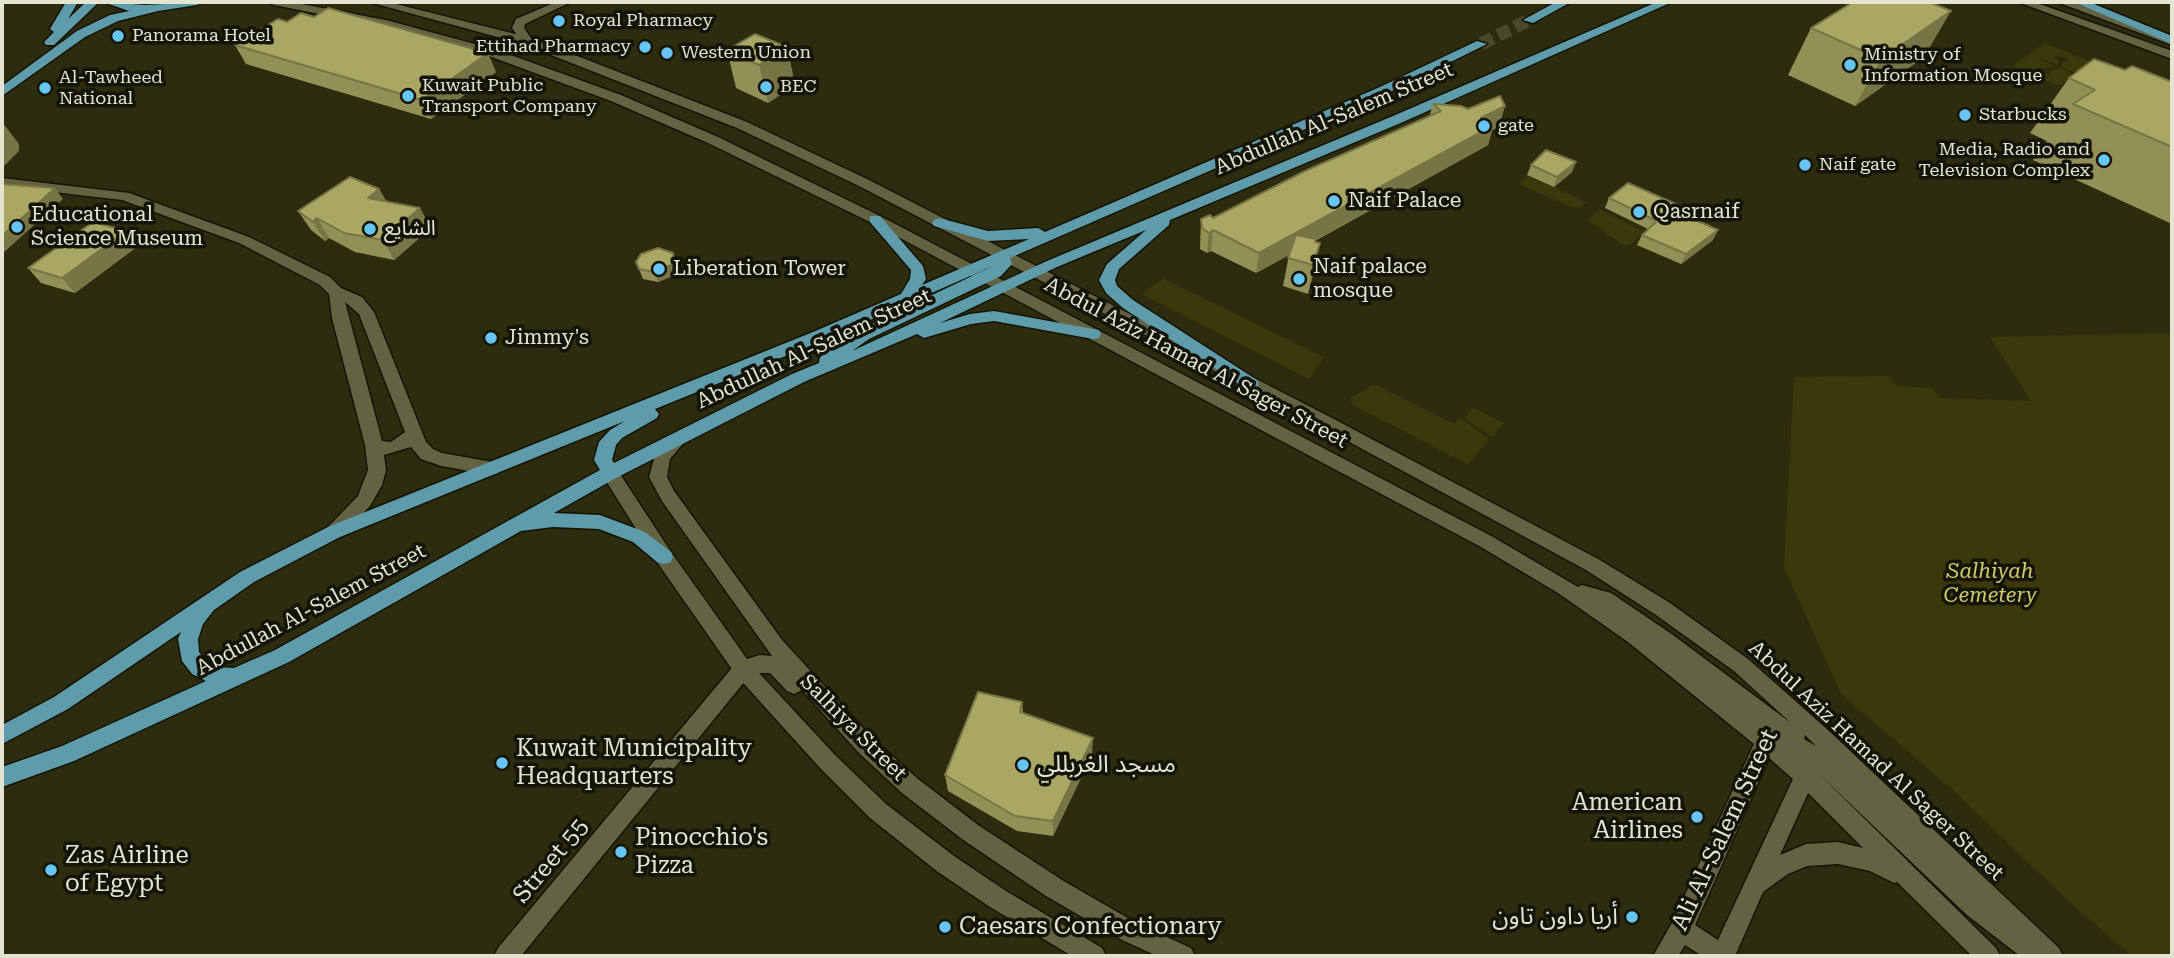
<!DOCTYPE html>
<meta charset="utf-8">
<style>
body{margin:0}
#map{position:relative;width:2174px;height:958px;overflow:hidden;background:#2e2c0f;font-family:"Roboto Serif",serif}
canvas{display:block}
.frame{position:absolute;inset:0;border:4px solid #e4e4d3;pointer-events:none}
</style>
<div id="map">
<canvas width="2174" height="958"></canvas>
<div class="frame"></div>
</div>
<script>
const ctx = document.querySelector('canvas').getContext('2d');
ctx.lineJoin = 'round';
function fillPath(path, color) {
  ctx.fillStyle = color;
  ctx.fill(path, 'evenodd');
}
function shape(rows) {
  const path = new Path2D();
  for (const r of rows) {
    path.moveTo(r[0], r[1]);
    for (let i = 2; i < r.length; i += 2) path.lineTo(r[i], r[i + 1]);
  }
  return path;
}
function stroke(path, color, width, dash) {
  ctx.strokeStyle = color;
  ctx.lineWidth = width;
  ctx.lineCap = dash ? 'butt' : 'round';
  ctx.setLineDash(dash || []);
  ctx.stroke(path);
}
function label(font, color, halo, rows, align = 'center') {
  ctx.font = font + ' "Roboto Serif","Noto Sans Arabic",serif';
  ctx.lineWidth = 7;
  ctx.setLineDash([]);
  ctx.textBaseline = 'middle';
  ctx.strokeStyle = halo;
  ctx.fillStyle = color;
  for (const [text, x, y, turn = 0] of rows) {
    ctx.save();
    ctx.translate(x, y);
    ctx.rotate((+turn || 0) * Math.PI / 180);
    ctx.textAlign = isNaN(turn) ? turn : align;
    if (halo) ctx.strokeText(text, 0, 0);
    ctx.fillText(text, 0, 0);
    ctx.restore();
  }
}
const green = shape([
 [2045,43,2092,62,2077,73,2061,67,2063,62,2069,61,2066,57,2054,56,2059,61,2058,65,2037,58,2056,67,2037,68,2043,74,2051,74,2051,71,2060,68,2075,75,2059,86,2012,66],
 [1527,176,1556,188,1586,202,1582,207,1573,208,1519,184],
 [1601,210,1643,231,1633,243,1625,246,1590,222,1588,218],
 [1163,279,1164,279,1324,357,1309,379,1141,294],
 [2172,333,2172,956,2132,956,2077,909,1948,786,1841,694,1784,567,1794,377,1887,376,1897,386,1933,388,1940,398,2031,401,1990,337],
 [1373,384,1455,424,1460,418,1489,439,1468,464,1354,406,1350,399],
 [1473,407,1504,423,1492,437,1465,419]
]);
const primaryTunnel = shape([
 [1481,44,1529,20]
]);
const street = shape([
 [556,2,571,2,525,24,524,28,533,41,523,44,512,28,516,19,556,2],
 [2,178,129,193,249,237,330,277,341,288,362,297,374,312,426,442,433,449,442,453,498,463,501,468,498,473,492,475,441,466,421,459,411,447,384,455,386,470,382,485,370,506,340,537,334,539,328,537,325,532,328,527,358,496,368,470,365,445,332,318,329,294,320,285,239,243,122,200,2,186,2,178],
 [345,302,359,314,405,432,391,442,382,441,345,302],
 [743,660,750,663,753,669,750,675,521,956,494,956,498,948,736,663,743,660]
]);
const secondary = shape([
 [268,2,291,2,386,20,497,50,621,95,718,137,880,216,1493,537,1578,587,1582,585,1611,593,1673,635,1791,723,1734,671,1656,615,1586,570,1318,425,859,186,737,128,523,44,369,2,388,2,531,38,747,122,869,180,1330,417,1600,560,1670,603,1748,659,1829,731,2059,948,2063,956,2020,956,1967,915,1817,772,1996,948,2000,956,1972,956,1897,882,1894,883,1870,871,1838,864,1807,866,1788,874,1763,892,1735,956,1702,956,1685,945,1678,956,1653,956,1673,921,1754,744,1628,642,1558,593,1481,547,870,222,708,143,611,101,489,56,385,27,274,5,268,2],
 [1805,735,1816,746,1804,739,1805,735],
 [1769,758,1793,779,1718,940,1695,925,1769,758],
 [1808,793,1863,848,1838,842,1806,844,1780,855,1808,793],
 [2018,2,2034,2,2172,51,2172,59,2018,2],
 [2057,2,2073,2,2172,37,2172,45,2057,2],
 [677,434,683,436,686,440,670,459,667,477,674,491,782,640,873,739,918,779,978,825,1062,880,1138,924,1191,948,1195,956,1157,956,1122,940,1046,896,962,839,902,793,859,753,802,690,794,694,787,691,770,673,759,673,835,755,886,804,954,856,1006,891,1102,948,1106,956,1072,956,990,907,938,872,870,818,821,769,736,675,657,562,601,473,604,468,610,466,616,468,671,552,747,659,760,655,772,656,662,501,649,477,656,452,671,436,677,434]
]);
const primary = shape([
 [66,2,78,2,68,19,86,2,99,2,54,45,46,45,44,42,54,32,50,29,66,2],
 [103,2,145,5,203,2,197,5,158,11,118,21,85,37,2,96,2,86,77,31,110,15,129,11,103,2],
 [1556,2,1571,2,1533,23,1523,20,1556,2],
 [1657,2,1672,2,1403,122,1170,220,1169,225,1119,269,1115,280,1117,286,1133,300,1257,380,1259,384,1257,388,1245,388,1123,308,1106,293,1099,280,1107,264,1146,230,1057,267,940,323,970,314,994,311,1093,329,1099,330,1101,334,1099,338,1093,339,994,321,971,324,924,338,917,334,804,382,616,478,554,513,600,515,645,532,671,552,673,557,671,562,664,564,657,562,633,542,599,529,553,527,521,531,289,662,74,761,2,787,2,767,62,746,206,681,192,674,182,661,178,639,181,632,68,709,2,744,2,725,54,697,240,572,328,527,813,332,901,294,910,279,911,270,870,222,870,216,880,216,923,266,926,279,922,285,1029,239,988,241,934,226,932,223,934,220,939,218,988,231,1038,228,1045,232,1380,87,1477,41,1487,44,1388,93,1010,258,1012,264,1001,276,869,339,852,351,1047,261,1393,116,1657,2],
 [995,265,857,331,820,357,819,363,792,374,614,463,612,460,616,445,622,438,657,418,659,414,655,409,825,340,995,265],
 [625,421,610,430,599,442,594,460,600,470,275,650,234,668,217,667,206,662,199,652,198,639,203,624,214,610,254,582,340,537,625,421],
 [2074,2,2089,2,2172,36,2172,44,2074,2]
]);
const wall = shape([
 [1811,28,1924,57,1855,106,1788,75],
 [235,45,496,72,431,119,246,64],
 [787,47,795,85,768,103,736,88,727,50],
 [2125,70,2172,82,2172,224,2033,160,2047,141,2030,133,2069,78],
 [1433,104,1499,127,1492,130,1488,145,1315,241,1315,242,1320,243,1314,271,1308,294,1283,286,1289,255,1256,273,1211,251,1207,253,1200,249,1201,219,1213,218,1430,115],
 [1531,165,1572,172,1554,187,1527,175],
 [379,189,386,201,431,228,394,260,355,252,329,238,325,241,311,230,298,211],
 [1609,198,1694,212,1691,218,1713,240,1681,264,1637,245,1642,235,1648,229,1605,208],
 [126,231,138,246,75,293,41,283,28,268],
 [636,262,677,263,678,271,675,275,658,282,643,279],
 [1022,702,1023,713,1092,755,1053,836,1017,831,948,791,945,775]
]);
const shadedWall = shape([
 [1951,11,1924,57,1855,106,1881,59],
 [787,47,795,85,768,103,759,65],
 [488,53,496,72,431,119,422,100],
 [1505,106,1499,127,1492,130,1488,145,1256,273,1259,253,1481,118],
 [2,122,19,144,19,151,3,167],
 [1576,162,1572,172,1554,187,1557,177],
 [55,188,63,199,2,254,2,236],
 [379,189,390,208,368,198],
 [420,208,431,228,394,260,383,240],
 [317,218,329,238,325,241,313,222],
 [1213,230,1211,251,1207,253,1209,233],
 [1718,230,1713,240,1681,264,1686,254],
 [126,231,138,246,75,293,62,278],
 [1320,243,1314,271,1308,294,1313,265],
 [673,253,677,263,678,271,675,275,658,282,654,272],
 [1093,738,1092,755,1053,836,1053,821]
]);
const building = shape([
 [1853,2,1929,2,1951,11,1881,59,1811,28,1853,2],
 [328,8,488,53,422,100,235,45,278,19,287,22,301,13,314,17,328,8],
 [755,34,787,47,759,65,727,50,755,34],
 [2094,59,2125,70,2132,66,2172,82,2172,147,2073,104,2095,90,2069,78,2094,59],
 [1500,96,1505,106,1481,118,1494,125,1259,253,1213,230,1209,233,1202,228,1201,219,1210,215,1213,218,1305,171,1441,111,1433,104,1461,106,1468,109,1500,96],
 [1546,150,1576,162,1557,177,1531,165,1546,150],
 [350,177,379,189,368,198,420,208,383,240,344,233,317,218,313,222,298,211,350,177],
 [1628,183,1694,212,1689,217,1718,230,1686,254,1642,235,1657,221,1609,198,1628,183],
 [2,184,55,188,2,236,2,184],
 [93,222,126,231,62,278,28,268,93,222],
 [1296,235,1316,239,1315,242,1320,243,1313,265,1288,258,1296,235],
 [658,248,673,253,674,261,671,265,654,272,639,269,636,262,641,254,658,248],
 [978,692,1022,702,1020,712,1093,738,1053,821,1015,816,945,775,978,692]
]);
const markers = [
 [559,21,7,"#68c4f0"],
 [118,36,7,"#68c4f0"],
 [645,47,7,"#68c4f0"],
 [667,53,7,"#68c4f0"],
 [1850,65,7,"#68c4f0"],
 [766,87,7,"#68c4f0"],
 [45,88,7,"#68c4f0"],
 [408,96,7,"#68c4f0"],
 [1965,115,7,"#68c4f0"],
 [1484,126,7,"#68c4f0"],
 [2104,160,7,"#68c4f0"],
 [1805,165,7,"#68c4f0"],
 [1334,201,7,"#68c4f0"],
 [1639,212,7,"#68c4f0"],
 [17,227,7,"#68c4f0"],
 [370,229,7,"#68c4f0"],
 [659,269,7,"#68c4f0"],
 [1299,279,7,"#68c4f0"],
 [491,338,7,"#68c4f0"],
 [502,763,7,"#68c4f0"],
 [1023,765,7,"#68c4f0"],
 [1697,817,7,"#68c4f0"],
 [621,852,7,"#68c4f0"],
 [51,870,7,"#68c4f0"],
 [1632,917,7,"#68c4f0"],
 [945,927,7,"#68c4f0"]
];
const farPoinames = [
 ["Royal Pharmacy",573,21],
 ["Panorama Hotel",132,36],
 ["Ettihad Pharmacy",631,47,"right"],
 ["Western Union",681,53],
 ["Ministry of",1864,55],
 ["Information Mosque",1864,76],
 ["Al-Tawheed",59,78],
 ["National",59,99],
 ["Kuwait Public",422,86],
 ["Transport Company",422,107],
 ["BEC",780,87],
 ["Starbucks",1979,115],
 ["gate",1498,126],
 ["Media, Radio and",2090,150,"right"],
 ["Television Complex",2090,171,"right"],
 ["Naif gate",1819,165]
];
const streetNames = [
 ["Abdullah Al-Salem Street",1334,119,-23],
 ["Abdullah Al-Salem Street",814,349,-25],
 ["Abdul Aziz Hamad Al Sager Street",1196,363,28],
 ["Abdullah Al-Salem Street",311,610,-28],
 ["Salhiya Street",853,728,45],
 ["Abdul Aziz Hamad Al Sager Street",1876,761,43]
];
const poiNames = [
 ["Naif Palace",1348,201],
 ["Qasrnaif",1653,212],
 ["Educational",31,215],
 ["Science Museum",31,239],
 ["الشايع",384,229],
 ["Naif palace",1313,267],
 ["mosque",1313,291],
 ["Liberation Tower",673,269],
 ["Jimmy's",505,338]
];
const parkNames = [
 ["Salhiyah",1990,572],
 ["Cemetery",1990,596]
];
const nearPoinames = [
 ["Kuwait Municipality",516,749],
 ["Headquarters",516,777],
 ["مسجد الغربللي",1037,765],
 ["American",1683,803,"right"],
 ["Airlines",1683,831,"right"],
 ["Pinocchio's",635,838],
 ["Pizza",635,866],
 ["Zas Airline",65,856],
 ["of Egypt",65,884],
 ["أريا داون تاون",1618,917,"right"],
 ["Caesars Confectionary",959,927]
];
const nearStreetnames = [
 ["Ali Al-Salem Street",1725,830,-65],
 ["Street 55",551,861,-50]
];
fillPath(green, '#3b390b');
stroke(primaryTunnel, '#49482c', 13, [13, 6]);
stroke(street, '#161400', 3);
stroke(secondary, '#161400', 3);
stroke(primary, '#161400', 3);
fillPath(street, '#636243');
fillPath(secondary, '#636243');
fillPath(primary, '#5e9bab');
fillPath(wall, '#929056');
fillPath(shadedWall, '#777546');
fillPath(building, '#aaa764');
stroke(building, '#777546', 2);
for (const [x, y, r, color] of markers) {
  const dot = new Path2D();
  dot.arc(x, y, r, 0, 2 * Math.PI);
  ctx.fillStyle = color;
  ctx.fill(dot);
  stroke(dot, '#151408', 2.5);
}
label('18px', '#e4e4d3', '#151408', farPoinames, 'left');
label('21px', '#e4e4d3', '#151408', streetNames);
label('21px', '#e4e4d3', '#151408', poiNames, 'left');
label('italic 21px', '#cfcb6b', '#151408', parkNames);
label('24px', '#e4e4d3', '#151408', nearPoinames, 'left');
label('24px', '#e4e4d3', '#151408', nearStreetnames);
</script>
